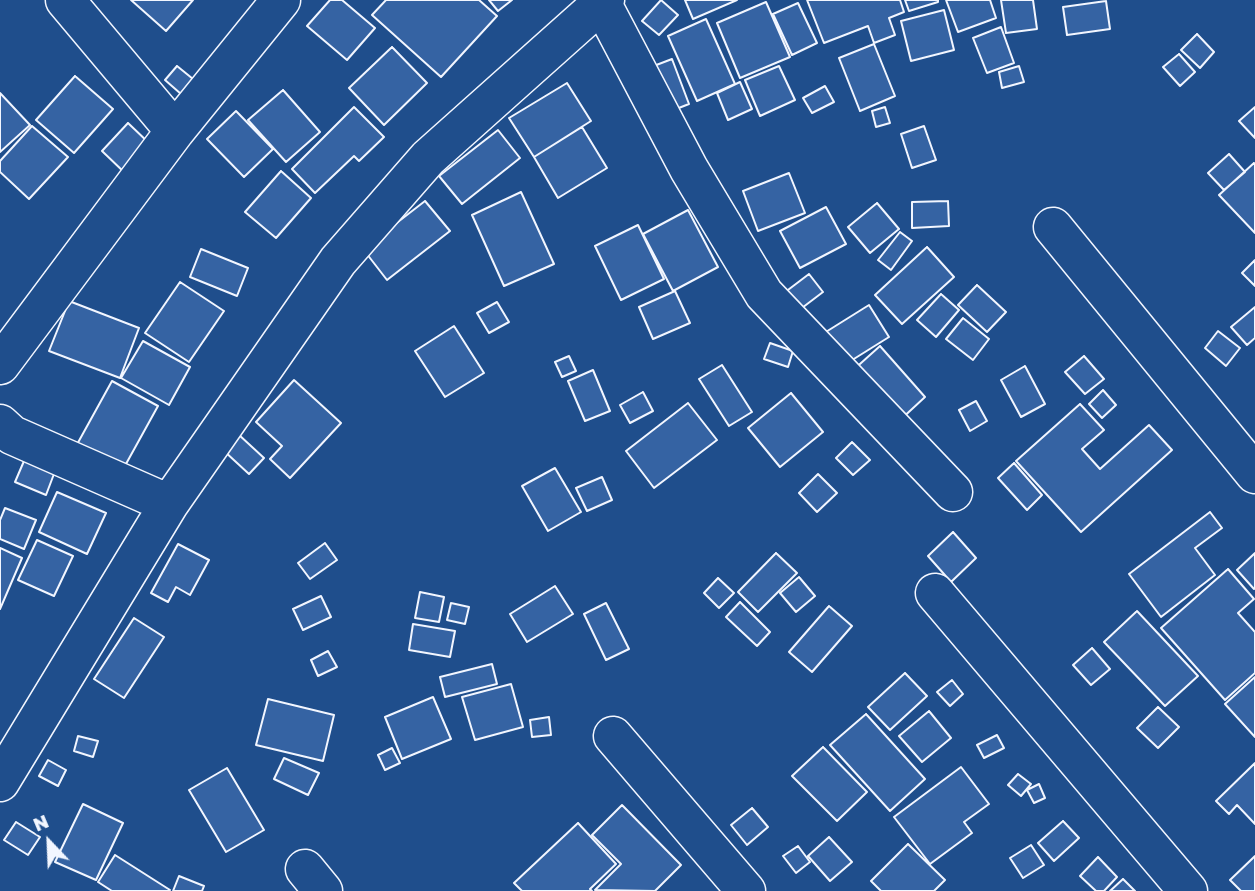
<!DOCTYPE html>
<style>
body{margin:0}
#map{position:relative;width:1255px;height:891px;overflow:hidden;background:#1f4e8c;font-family:"Golos Text",sans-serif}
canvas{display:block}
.north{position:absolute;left:14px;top:807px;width:70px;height:70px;-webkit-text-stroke:5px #1f4e8c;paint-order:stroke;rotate:337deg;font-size:19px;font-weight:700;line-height:28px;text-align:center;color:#f2f6ff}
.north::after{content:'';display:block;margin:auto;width:24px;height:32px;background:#f2f6ff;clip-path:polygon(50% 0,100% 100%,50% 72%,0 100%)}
</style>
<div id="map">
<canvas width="1255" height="891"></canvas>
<div class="north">N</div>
</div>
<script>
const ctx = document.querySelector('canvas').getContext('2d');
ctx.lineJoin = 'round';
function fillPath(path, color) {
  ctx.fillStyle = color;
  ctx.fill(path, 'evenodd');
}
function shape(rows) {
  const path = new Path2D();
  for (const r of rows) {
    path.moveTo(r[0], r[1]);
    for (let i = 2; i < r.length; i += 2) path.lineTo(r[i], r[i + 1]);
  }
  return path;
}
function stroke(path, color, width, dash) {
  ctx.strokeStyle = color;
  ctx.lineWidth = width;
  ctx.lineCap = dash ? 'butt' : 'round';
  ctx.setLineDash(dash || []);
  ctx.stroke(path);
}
const building = shape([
 [131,0,193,0,166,31,131,0],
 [330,0,342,0,375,28,347,60,307,26,330,0],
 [386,0,479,0,497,16,441,77,372,15,386,0],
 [489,0,512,0,498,11,489,0],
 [661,0,678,15,659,35,642,21,661,0],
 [685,0,737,0,693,19,685,0],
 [807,0,900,0,904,12,889,18,895,35,874,43,868,26,824,43,807,0],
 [905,0,938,0,938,2,909,11,905,0],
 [946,0,990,0,996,18,958,32,946,0],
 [1001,0,1033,0,1037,29,1006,33,1001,0],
 [1106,1,1110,29,1067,35,1063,7,1106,1],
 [766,2,790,57,740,78,717,23,766,2],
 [798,3,817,43,792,55,773,14,798,3],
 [944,10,954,50,911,61,901,21,944,10],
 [706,19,735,84,697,101,668,36,706,19],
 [1001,27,1014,63,987,73,973,38,1001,27],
 [1197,34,1214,52,1200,68,1181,50,1197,34],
 [874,44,895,96,860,111,839,58,874,44],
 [392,47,427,83,384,125,349,88,392,47],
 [1179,54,1195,72,1180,86,1163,67,1179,54],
 [672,59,689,104,643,122,625,77,672,59],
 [177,66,193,79,181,94,165,80,177,66],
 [779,66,795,100,760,116,745,80,779,66],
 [1019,66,1024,82,1002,88,999,72,1019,66],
 [75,76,113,109,74,153,36,120,75,76],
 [740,82,752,109,728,120,717,93,740,82],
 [567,83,591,121,534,157,509,118,567,83],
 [825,86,834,102,812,113,803,98,825,86],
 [283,90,320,132,286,162,248,120,283,90],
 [0,93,30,125,0,152,0,93],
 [354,107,384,137,359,161,354,156,315,193,292,169,354,107],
 [885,107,890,123,876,127,872,111,885,107],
 [1255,107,1255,138,1239,121,1255,107],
 [236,111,273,149,244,177,207,139,236,111],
 [128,123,151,145,126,174,102,151,128,123],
 [32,126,68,157,29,199,0,172,0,161,32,126],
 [924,126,936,160,912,168,901,134,924,126],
 [582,127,607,168,558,198,534,157,582,127],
 [498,130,520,158,462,204,439,176,498,130],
 [1229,154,1245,172,1224,190,1208,173,1229,154],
 [1254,163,1255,165,1255,233,1219,195,1254,163],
 [281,171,311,198,276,238,245,212,281,171],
 [789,173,805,213,758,231,743,191,789,173],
 [521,192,554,264,504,286,472,215,521,192],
 [425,201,450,231,387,280,363,249,425,201],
 [948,201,949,226,912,228,912,202,948,201],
 [877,203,899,229,870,253,848,227,877,203],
 [826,207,846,244,800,268,780,231,826,207],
 [688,210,718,267,673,291,643,234,688,210],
 [638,225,664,279,621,300,595,246,638,225],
 [900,232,912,241,891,270,878,260,900,232],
 [927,247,954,277,902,324,875,295,927,247],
 [201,249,248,268,237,296,190,277,201,249],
 [1255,260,1255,286,1242,273,1255,260],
 [809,274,823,292,794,314,780,296,809,274],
 [180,282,224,311,189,362,145,333,180,282],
 [977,285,1006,312,987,332,958,305,977,285],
 [675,291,690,323,653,339,639,307,675,291],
 [941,294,959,310,936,337,917,320,941,294],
 [69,301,139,328,120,378,49,351,69,301],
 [497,302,509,322,489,333,477,313,497,302],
 [869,305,889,337,841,367,821,335,869,305],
 [1255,307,1255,338,1247,345,1231,327,1255,307],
 [963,318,989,339,973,360,946,339,963,318],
 [454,326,484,373,445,397,415,351,454,326],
 [1218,331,1240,348,1226,366,1205,348,1218,331],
 [143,341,190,367,169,405,121,378,143,341],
 [770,343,793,351,788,367,764,359,770,343],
 [880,346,925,397,898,422,851,372,880,346],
 [569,356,576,371,562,377,555,362,569,356],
 [1084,356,1104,379,1085,394,1065,372,1084,356],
 [722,365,752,412,729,426,699,379,722,365],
 [1025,366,1045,404,1021,417,1001,380,1025,366],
 [593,370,610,411,585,421,568,381,593,370],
 [294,380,341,423,290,478,270,459,282,446,256,422,294,380],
 [112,381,158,406,121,473,75,448,112,381],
 [1103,390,1116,405,1102,418,1089,404,1103,390],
 [643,392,653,411,630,423,620,405,643,392],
 [791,393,823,432,780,467,748,428,791,393],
 [976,401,987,421,970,431,959,410,976,401],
 [688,403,717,440,654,488,626,451,688,403],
 [1080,404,1104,430,1082,449,1100,469,1149,425,1172,450,1081,532,1016,461,1080,404],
 [238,434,264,458,249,474,223,450,238,434],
 [852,442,870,460,853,475,836,458,852,442],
 [27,454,57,466,46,495,15,482,27,454],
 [1014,463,1042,495,1027,510,998,478,1014,463],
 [555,468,581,512,548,531,522,486,555,468],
 [818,474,837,493,817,512,799,493,818,474],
 [602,477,612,500,587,511,576,488,602,477],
 [57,492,106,513,87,554,39,532,57,492],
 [5,508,36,520,24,549,0,539,0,520,5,508],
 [1210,512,1222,528,1195,548,1215,575,1161,617,1129,574,1210,512],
 [953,532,976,558,951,582,928,556,953,532],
 [37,540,73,556,54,596,18,580,37,540],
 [325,543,337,560,310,579,298,563,325,543],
 [178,544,209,560,190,595,176,587,168,602,151,593,178,544],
 [0,548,22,558,0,609,0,548],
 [776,553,797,573,758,612,738,592,776,553],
 [1255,553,1255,588,1254,589,1237,570,1255,553],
 [1228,569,1254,599,1238,613,1255,632,1255,673,1225,700,1161,628,1228,569],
 [799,577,815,596,796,612,780,593,799,577],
 [718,578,734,593,719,608,704,593,718,578],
 [555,586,573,614,527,642,510,614,555,586],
 [420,592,444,597,439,622,415,618,420,592],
 [321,596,331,617,303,630,293,609,321,596],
 [740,602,770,632,757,646,726,617,740,602],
 [451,603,469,607,465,624,447,620,451,603],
 [606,603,629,649,606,660,584,614,606,603],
 [829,606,852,626,812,672,789,652,829,606],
 [1137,611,1198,676,1165,706,1104,642,1137,611],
 [134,618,164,637,124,698,94,679,134,618],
 [413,624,455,631,450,657,409,650,413,624],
 [1092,648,1110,669,1091,685,1073,665,1092,648],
 [328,651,337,667,318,676,311,660,328,651],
 [492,664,497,684,445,697,440,677,492,664],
 [905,673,927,696,890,730,868,707,905,673],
 [1255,677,1255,737,1225,704,1255,677],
 [952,680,963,694,950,706,937,692,952,680],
 [511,684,523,727,475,740,462,697,511,684],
 [433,697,451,739,402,759,385,717,433,697],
 [268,699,334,715,323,761,256,745,268,699],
 [1158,707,1179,727,1158,748,1137,728,1158,707],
 [929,711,951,738,922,762,899,736,929,711],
 [866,714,925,779,890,811,830,745,866,714],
 [549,717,551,735,532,737,530,720,549,717],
 [997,735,1004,748,984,758,977,745,997,735],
 [78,736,98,741,93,757,74,751,78,736],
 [823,747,867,792,837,821,792,776,823,747],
 [392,748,400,763,385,770,378,755,392,748],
 [284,758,319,773,308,795,274,779,284,758],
 [48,760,66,770,58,786,39,776,48,760],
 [1255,763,1255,824,1237,805,1229,814,1216,801,1255,763],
 [961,767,989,804,964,822,972,833,930,864,894,817,961,767],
 [227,768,264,830,226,852,189,790,227,768],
 [1018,774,1031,784,1021,796,1008,785,1018,774],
 [1039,784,1045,798,1034,803,1027,790,1039,784],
 [83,804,123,823,96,880,55,862,83,804],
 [622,805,681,865,655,891,595,890,621,864,592,835,622,805],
 [752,808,768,827,747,845,731,825,752,808],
 [1063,821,1079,838,1054,861,1038,843,1063,821],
 [16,822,40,837,28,855,4,840,16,822],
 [578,823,616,864,590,889,592,891,522,891,514,883,578,823],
 [829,837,852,862,830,881,808,856,829,837],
 [908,844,945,880,934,891,881,891,871,881,908,844],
 [1031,845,1044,865,1023,878,1010,858,1031,845],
 [798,846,810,862,796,873,783,856,798,846],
 [115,855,170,890,169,891,112,891,98,882,115,855],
 [1255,856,1255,891,1241,891,1230,880,1255,856],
 [1098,857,1117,877,1104,891,1096,891,1080,876,1098,857],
 [179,876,204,886,202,891,173,891,179,876],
 [1123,879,1135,891,1110,891,1123,879]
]);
const minor = shape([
 [65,0,175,131],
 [601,2,689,169,764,294,953,492],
 [1053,227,1255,474],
 [0,365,175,131,281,0],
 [0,424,12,435,169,504],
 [935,593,1188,891],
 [613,736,746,891],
 [0,782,169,504,338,261,428,158,605,0],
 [305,869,323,891]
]);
fillPath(building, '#3563a3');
stroke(building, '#f2f6ff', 2);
stroke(minor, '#f2f6ff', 41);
stroke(minor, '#1f4e8c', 38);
</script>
